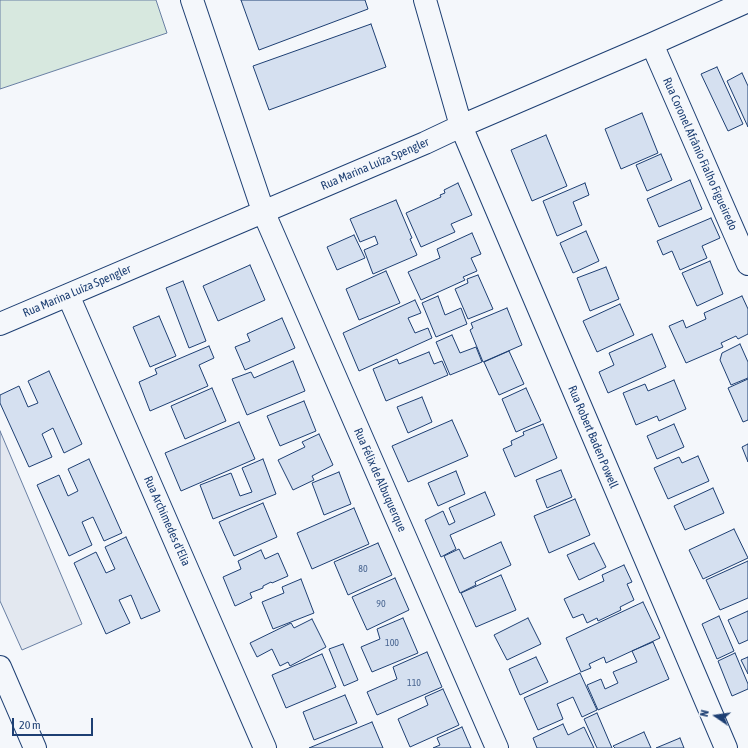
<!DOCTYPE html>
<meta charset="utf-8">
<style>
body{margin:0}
#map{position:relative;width:748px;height:748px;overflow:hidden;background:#f4f7fb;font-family:"Asap Condensed",sans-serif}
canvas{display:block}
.north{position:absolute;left:696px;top:696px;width:40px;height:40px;-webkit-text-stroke:3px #f4f7fb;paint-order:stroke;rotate:283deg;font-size:11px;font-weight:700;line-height:16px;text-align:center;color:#1d3f73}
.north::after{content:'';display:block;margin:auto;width:14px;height:18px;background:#1d3f73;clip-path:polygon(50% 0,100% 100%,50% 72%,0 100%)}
.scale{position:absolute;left:12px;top:718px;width:81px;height:18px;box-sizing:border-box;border:2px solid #1d3f73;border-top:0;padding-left:5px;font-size:12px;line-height:14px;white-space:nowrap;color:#1d3f73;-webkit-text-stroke:3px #f4f7fb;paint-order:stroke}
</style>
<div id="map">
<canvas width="748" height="748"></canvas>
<div class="north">N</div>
<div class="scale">20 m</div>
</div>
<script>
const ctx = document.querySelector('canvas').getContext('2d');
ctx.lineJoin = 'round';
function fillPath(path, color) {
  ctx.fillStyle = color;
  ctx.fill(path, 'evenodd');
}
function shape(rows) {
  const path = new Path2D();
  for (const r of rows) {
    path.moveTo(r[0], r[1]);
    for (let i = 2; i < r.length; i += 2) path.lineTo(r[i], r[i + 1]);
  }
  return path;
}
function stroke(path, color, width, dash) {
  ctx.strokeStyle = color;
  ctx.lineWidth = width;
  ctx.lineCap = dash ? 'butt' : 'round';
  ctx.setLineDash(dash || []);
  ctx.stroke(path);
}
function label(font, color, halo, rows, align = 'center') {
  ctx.font = font + ' "Asap Condensed",sans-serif';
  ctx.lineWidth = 3;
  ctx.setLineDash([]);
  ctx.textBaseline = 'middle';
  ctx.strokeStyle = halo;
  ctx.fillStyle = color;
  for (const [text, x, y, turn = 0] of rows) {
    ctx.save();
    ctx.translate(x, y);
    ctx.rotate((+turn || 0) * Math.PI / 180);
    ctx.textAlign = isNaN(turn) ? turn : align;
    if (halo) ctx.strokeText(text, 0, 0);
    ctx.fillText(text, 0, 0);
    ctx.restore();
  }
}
const green = shape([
 [0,0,156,0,167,33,0,89,0,0]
]);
const parking = shape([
 [0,431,82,624,22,650,0,601,0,431]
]);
const building = shape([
 [241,0,365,0,368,9,259,50,241,0],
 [371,24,386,67,269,110,253,66,371,24],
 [717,67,743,124,728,131,701,74,717,67],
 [742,73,748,86,748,127,727,81,742,73],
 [642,113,658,153,621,169,605,129,642,113],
 [546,135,567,186,532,201,511,150,546,135],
 [661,154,672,180,647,191,636,165,661,154],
 [690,180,702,209,659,227,647,199,690,180],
 [458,183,472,215,451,224,455,232,421,247,406,213,441,197,440,195,445,193,444,190,458,183],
 [585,183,589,195,573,202,582,225,557,236,543,201,585,183],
 [396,200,412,238,410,239,417,255,373,274,364,250,378,244,375,236,360,242,350,219,396,200],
 [711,218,720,238,702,246,707,258,680,270,672,251,663,255,657,241,711,218],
 [586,231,599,261,573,273,560,243,586,231],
 [472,233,481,254,471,258,477,271,463,277,465,280,421,300,408,272,440,258,437,249,472,233],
 [354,235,365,258,337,270,327,247,354,235],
 [710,261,723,294,697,306,682,273,710,261],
 [250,265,265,300,218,321,203,286,250,265],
 [606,267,619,299,590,311,577,278,606,267],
 [386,271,400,303,359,320,346,289,386,271],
 [478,275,493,309,468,319,455,289,468,283,467,279,478,275],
 [183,281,206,341,189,348,166,288,183,281],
 [438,296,445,315,461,308,467,324,436,337,422,303,438,296],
 [742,296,748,309,748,334,738,339,736,336,721,343,723,347,686,363,669,326,683,320,686,328,706,319,704,313,742,296],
 [415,300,421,313,408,318,415,333,428,328,432,338,359,371,343,333,415,300],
 [620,304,634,335,597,352,583,321,620,304],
 [507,308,522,345,483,362,470,330,473,328,471,323,507,308],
 [159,316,176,356,150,367,133,327,159,316],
 [282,318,295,348,245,370,235,347,250,341,247,334,282,318],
 [652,334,666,367,608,393,599,372,614,365,609,353,652,334],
 [452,335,460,353,476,347,482,362,450,375,436,342,452,335],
 [740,344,748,362,748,378,731,385,720,360,722,353,740,344],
 [209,346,214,358,199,365,208,386,150,411,139,382,157,374,155,369,209,346],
 [509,351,524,384,499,395,484,362,509,351],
 [429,352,434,364,442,361,448,375,386,401,373,369,397,359,399,364,429,352],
 [293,361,305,391,247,415,232,379,251,372,254,378,293,361],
 [49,371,82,444,64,453,53,428,42,434,52,457,29,467,0,403,0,395,19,386,28,407,38,403,28,381,49,371],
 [748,379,748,420,743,422,728,388,748,379],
 [674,380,686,409,659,421,657,416,636,425,623,393,645,384,648,391,674,380],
 [212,388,226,421,185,439,171,406,212,388],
 [526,388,541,421,516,432,502,399,526,388],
 [422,397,432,422,408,433,397,407,422,397],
 [304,401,316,431,280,446,267,416,304,401],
 [452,420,468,456,408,482,392,446,452,420],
 [239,422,255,459,181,491,165,453,239,422],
 [543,424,557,458,515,477,503,449,512,445,511,441,524,435,523,432,543,424],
 [674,424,684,447,657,459,647,436,674,424],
 [319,434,333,465,312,476,314,480,293,490,278,460,305,447,302,442,319,434],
 [748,444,748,462,742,447,748,444],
 [698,456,709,481,668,499,654,468,679,457,682,463,698,456],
 [89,459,122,533,104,541,93,517,82,522,92,545,69,556,37,485,59,475,68,496,78,491,68,469,89,459],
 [263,459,276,494,213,519,200,485,231,473,240,496,252,492,242,468,263,459],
 [561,470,572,497,547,508,536,480,561,470],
 [456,471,465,494,438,506,428,483,456,471],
 [339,472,351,504,324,515,312,483,339,472],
 [713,488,724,513,685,530,674,506,713,488],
 [485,492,495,515,450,535,456,549,441,557,425,520,443,511,449,525,455,522,449,508,485,492],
 [575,499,590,535,549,553,534,516,575,499],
 [263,503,277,537,234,556,219,522,263,503],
 [354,508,369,544,312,569,297,533,354,508],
 [734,529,748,558,703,579,689,550,734,529],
 [126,537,160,611,141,619,131,595,119,600,130,623,106,634,74,563,96,552,106,573,115,569,105,547,126,537],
 [501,542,511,565,475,582,476,585,460,593,444,556,459,549,464,559,501,542],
 [378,543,392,575,348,595,334,562,378,543],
 [594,543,606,567,579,580,567,555,594,543],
 [261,550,265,559,278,553,288,576,272,583,271,582,263,586,263,588,250,593,252,598,235,606,223,577,241,569,238,561,261,550],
 [748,561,748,598,720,610,706,580,748,561],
 [624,565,632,582,627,584,634,600,620,607,621,610,598,621,597,618,587,623,583,614,573,618,564,599,604,581,602,575,624,565],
 [501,575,516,610,476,627,461,593,501,575],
 [395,578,409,610,367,630,352,597,395,578],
 [301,579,314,613,273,629,262,602,284,593,282,587,301,579],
 [643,602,660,638,606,663,604,657,589,664,591,668,581,672,566,638,643,602],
 [748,611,748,640,739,644,728,620,748,611],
 [719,616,734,651,717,659,702,624,719,616],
 [403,618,418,653,372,672,361,647,380,639,377,629,403,618],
 [528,618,541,644,507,660,494,635,528,618],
 [312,619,326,647,290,666,288,662,280,666,272,649,257,657,250,643,291,623,294,628,312,619],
 [653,642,669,679,598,710,587,685,601,679,605,689,618,683,613,672,637,662,632,651,653,642],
 [343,644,358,680,344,686,329,649,343,644],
 [427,652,442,687,377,715,367,692,397,679,393,667,427,652],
 [735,653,748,684,748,689,732,696,718,661,735,653],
 [322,654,336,687,286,708,272,675,322,654],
 [536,657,548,682,520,695,509,669,536,657],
 [748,657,748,674,741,660,748,657],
 [580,673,597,710,582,717,573,697,557,704,563,719,538,730,524,698,580,673],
 [443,689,459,725,410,747,398,719,428,705,425,697,443,689],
 [345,695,357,723,314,740,303,712,345,695],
 [597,713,612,748,597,748,584,719,597,713],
 [372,722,383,748,309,748,372,722],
 [563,724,568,735,584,727,594,748,537,748,533,738,563,724],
 [462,727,471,748,433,748,440,745,437,738,462,727],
 [644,732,651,748,615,748,613,746,644,732],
 [680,738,684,748,656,748,680,738]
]);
const minor = shape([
 [192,0,263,211,497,748],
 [425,0,461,126,726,748],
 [652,44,748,264],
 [68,295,265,748],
 [0,324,425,143,461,126,652,44,748,1],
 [0,667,35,748]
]);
const numberNames = [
 ["80",363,569],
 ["90",381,604],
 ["100",392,643],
 ["110",414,683]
];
const streetNames = [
 ["Rua Coronel Afrânio Fialho Figueiredo",700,154,66],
 ["Rua Marina Luíza Spengler",375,164,-23],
 ["Rua Marina Luíza Spengler",77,291,-23],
 ["Rua Robert Baden Powell",593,437,67],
 ["Rua Félix de Albuquerque",380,480,66],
 ["Rua Archimedes d'Elia",167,521,66]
];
fillPath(green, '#d7e8df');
stroke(green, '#687fa3', 1);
fillPath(parking, '#e3e8f0');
stroke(parking, '#687fa3', 1);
fillPath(building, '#d5e0f0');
stroke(building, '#1d3f73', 1);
stroke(minor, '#1d3f73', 24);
stroke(minor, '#f4f7fb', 22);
label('10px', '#4b6792', null, numberNames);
label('12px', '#1d3f73', '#f4f7fb', streetNames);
</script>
